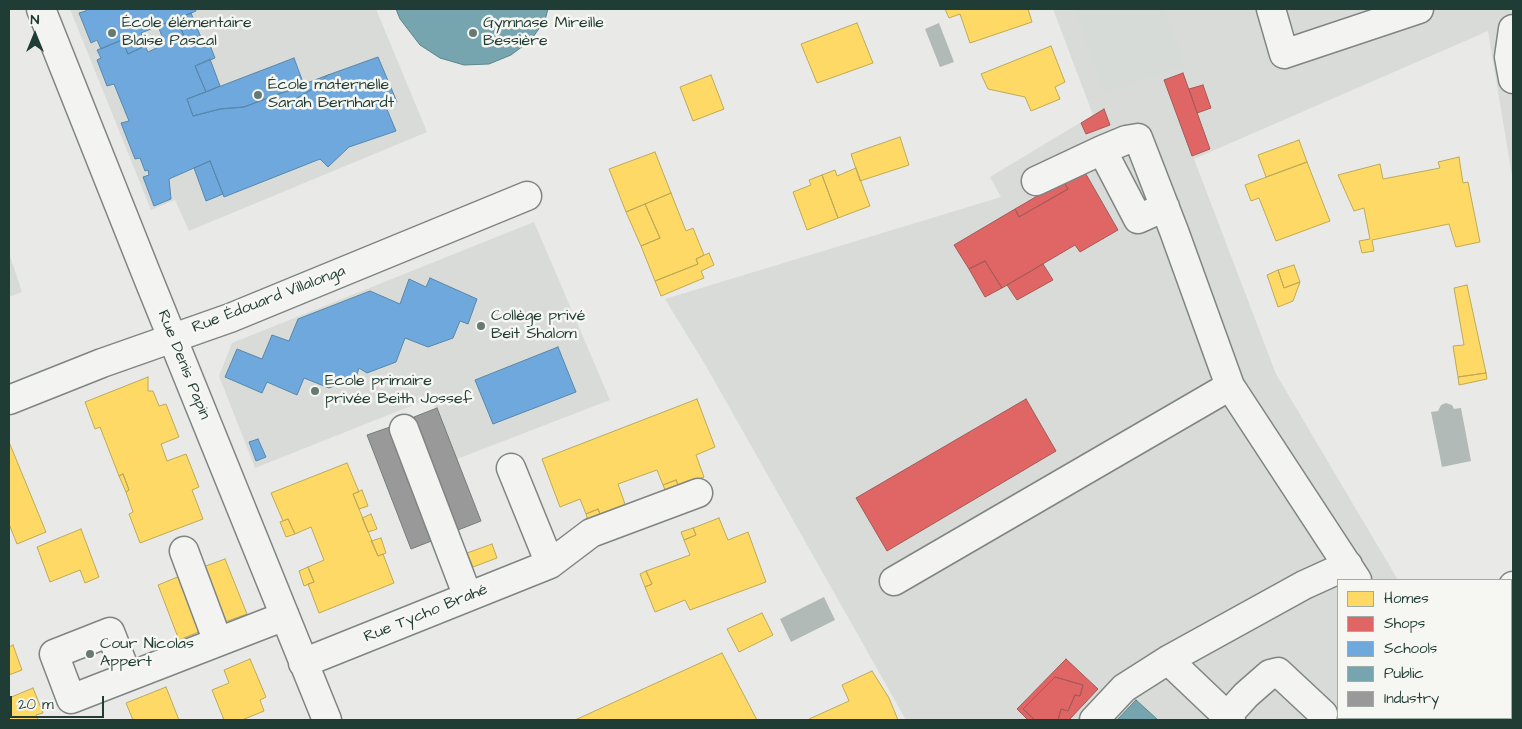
<!DOCTYPE html>
<meta charset="utf-8">
<style>
body{margin:0}
#map{position:relative;width:1522px;height:729px;overflow:hidden;background:#e9eae8;font-family:"Architects Daughter",sans-serif}
canvas{display:block}
.frame{position:absolute;inset:0;border:10px solid #1f3d34;pointer-events:none}
.legend{position:absolute;left:1337px;top:579px;width:175px;height:140px;box-sizing:border-box;background:#f6f6f2;border:1px solid #a0aca6;margin:0;padding:6px 9px;list-style:none;font-size:15px;color:#1f3d34}
.legend li{display:flex;align-items:center;gap:10px;height:25px}
.legend b{width:25px;border:1px solid #a0aca6}
.north{position:absolute;left:10px;top:10px;width:50px;height:50px;-webkit-text-stroke:4px #f6f6f2;paint-order:stroke;rotate:0deg;font-size:14px;font-weight:700;line-height:20px;text-align:center;color:#1f3d34}
.north::after{content:'';display:block;margin:auto;width:18px;height:22px;background:#1f3d34;clip-path:polygon(50% 0,100% 100%,50% 72%,0 100%)}
.scale{position:absolute;left:10px;top:696px;width:94px;height:22px;box-sizing:border-box;border:2px solid #1f3d34;border-top:0;padding-left:6px;font-size:15px;line-height:18px;white-space:nowrap;color:#1f3d34;-webkit-text-stroke:4px #f6f6f2;paint-order:stroke}
</style>
<div id="map">
<canvas width="1522" height="729"></canvas>
<div class="frame"></div>
<ul class="legend">
<li><b style="height:14px;background:#ffd966"></b>Homes</li>
<li><b style="height:14px;background:#e06666"></b>Shops</li>
<li><b style="height:14px;background:#6fa8dc"></b>Schools</li>
<li><b style="height:14px;background:#76a5af"></b>Public</li>
<li><b style="height:14px;background:#999"></b>Industry</li>
</ul>
<div class="north">N</div>
<div class="scale">20 m</div>
</div>
<script>
const ctx = document.querySelector('canvas').getContext('2d');
ctx.lineJoin = 'round';
function fillPath(path, color) {
  ctx.fillStyle = color;
  ctx.fill(path, 'evenodd');
}
function shape(rows) {
  const path = new Path2D();
  for (const r of rows) {
    path.moveTo(r[0], r[1]);
    for (let i = 2; i < r.length; i += 2) path.lineTo(r[i], r[i + 1]);
  }
  return path;
}
function stroke(path, color, width, dash) {
  ctx.strokeStyle = color;
  ctx.lineWidth = width;
  ctx.lineCap = dash ? 'butt' : 'round';
  ctx.setLineDash(dash || []);
  ctx.stroke(path);
}
function label(font, color, halo, rows, align = 'center') {
  ctx.font = font + ' "Architects Daughter",sans-serif';
  ctx.lineWidth = 5;
  ctx.setLineDash([]);
  ctx.textBaseline = 'middle';
  ctx.strokeStyle = halo;
  ctx.fillStyle = color;
  for (const [text, x, y, turn = 0] of rows) {
    ctx.save();
    ctx.translate(x, y);
    ctx.rotate((+turn || 0) * Math.PI / 180);
    ctx.textAlign = isNaN(turn) ? turn : align;
    if (halo) ctx.strokeText(text, 0, 0);
    ctx.fillText(text, 0, 0);
    ctx.restore();
  }
}
const built = shape([
 [70,9,376,9,427,132,189,231,175,200,151,210],
 [1053,9,1513,9,1513,182,1488,31,1194,159,1276,374,1398,580,1338,580,1338,718,1420,718,1417,720,906,720,706,366,665,299,1001,197,990,177,1093,115],
 [534,222,610,400,457,459,431,398,255,468,219,376,232,343]
]);
const green = shape([
 [1075,9,1164,9,1184,65,1105,93],
 [9,253,22,292,9,297]
]);
const water = shape([
 [939,23,954,62,940,67,925,29],
 [1446,403,1452,405,1454,409,1461,408,1471,461,1442,467,1431,412,1438,411,1441,405],
 [824,597,835,620,791,642,780,619]
]);
const homes = shape([
 [945,9,1028,9,1032,22,970,43,960,14,949,18,945,9],
 [857,23,873,63,817,83,801,44,857,23],
 [1051,46,1065,82,1055,87,1060,99,1031,111,1025,97,988,89,981,74,1051,46],
 [711,75,724,109,693,121,680,87,711,75],
 [900,137,909,165,860,181,851,154,900,137],
 [1299,140,1307,162,1266,177,1258,155,1299,140],
 [655,152,671,193,626,212,609,169,655,152],
 [1459,157,1463,183,1468,182,1480,242,1456,247,1449,224,1372,240,1374,251,1362,253,1359,241,1370,239,1364,208,1354,211,1338,175,1380,164,1383,179,1440,168,1438,162,1459,157],
 [1307,162,1330,221,1276,241,1259,198,1251,201,1245,185,1307,162],
 [856,168,870,206,838,218,822,175,835,170,837,176,856,168],
 [822,175,838,218,807,230,793,192,811,185,809,180,822,175],
 [671,193,686,231,693,228,704,255,696,259,698,264,655,281,641,246,660,238,645,204,671,193],
 [645,204,660,238,641,246,626,212,645,204],
 [709,253,714,265,701,271,704,278,661,296,655,281,698,264,696,259,709,253],
 [1294,265,1300,282,1284,288,1278,270,1294,265],
 [1278,270,1284,288,1300,282,1293,301,1278,307,1267,275,1278,270],
 [1467,285,1486,373,1458,377,1453,346,1464,345,1454,288,1467,285],
 [1486,373,1487,379,1459,385,1458,377,1486,373],
 [148,377,148,391,153,391,159,406,166,404,179,437,161,444,167,461,186,454,199,487,192,490,203,519,140,543,129,514,133,512,126,492,129,490,123,474,119,476,100,427,95,429,85,402,148,377],
 [697,399,715,447,696,455,704,477,679,487,676,480,663,485,657,470,618,484,626,507,601,516,598,509,586,514,580,499,560,507,542,459,697,399],
 [9,442,46,532,17,544,9,524,9,442],
 [347,463,359,492,353,494,378,556,383,554,394,583,319,613,308,584,314,582,308,567,324,560,311,527,295,534,288,519,283,521,271,493,347,463],
 [123,474,129,490,126,492,119,476,123,474],
 [676,480,679,487,666,492,663,485,676,480],
 [362,490,368,506,359,509,353,494,362,490],
 [598,509,601,516,588,521,586,514,598,509],
 [371,514,377,529,368,532,362,518,371,514],
 [719,518,728,540,748,532,766,582,690,610,685,600,655,612,645,587,652,584,646,571,690,555,684,540,696,535,693,528,719,518],
 [288,519,295,534,286,537,280,522,288,519],
 [693,528,696,535,684,540,681,532,693,528],
 [81,529,99,577,85,583,80,570,50,582,37,547,81,529],
 [381,538,386,553,378,556,371,541,381,538],
 [492,544,497,558,473,567,467,553,492,544],
 [225,559,247,614,225,622,203,567,225,559],
 [308,567,314,582,304,586,299,571,308,567],
 [646,571,652,584,645,587,640,574,646,571],
 [180,576,201,631,179,640,158,585,180,576],
 [762,613,773,635,739,652,727,629,762,613],
 [13,645,22,670,9,675,9,647,13,645],
 [722,653,757,720,575,720,722,653],
 [250,659,266,697,260,700,264,711,242,720,224,720,212,690,229,683,224,670,250,659],
 [872,671,889,698,898,720,810,720,809,719,849,701,842,685,872,671],
 [166,687,179,720,133,720,126,703,166,687],
 [33,688,43,713,36,715,38,720,9,720,9,698,33,688]
]);
const shops = shape([
 [1183,73,1210,149,1192,156,1164,80,1183,73],
 [1203,85,1211,108,1197,113,1189,89,1203,85],
 [1104,109,1110,125,1086,134,1081,123,1104,109],
 [1083,169,1118,230,1080,252,1075,245,1002,288,985,261,969,269,954,245,1015,209,1019,217,1068,189,1063,181,1083,169],
 [1063,181,1068,189,1019,217,1015,209,1063,181],
 [985,261,1002,288,985,297,969,269,985,261],
 [1043,264,1053,280,1017,300,1007,285,1043,264],
 [1026,399,1056,451,887,551,856,498,1026,399],
 [1066,659,1098,689,1069,720,1058,720,1061,709,1068,711,1075,695,1080,696,1083,685,1055,677,1023,709,1035,720,1028,720,1017,709,1066,659],
 [1055,677,1083,685,1080,696,1075,695,1068,711,1061,709,1058,720,1035,720,1023,709,1055,677]
]);
const schools = shape([
 [86,9,195,9,196,11,141,33,145,46,128,54,122,40,101,49,97,40,91,43,79,13,86,11,86,9],
 [191,13,202,40,188,46,177,19,191,13],
 [177,19,188,46,207,38,215,58,195,66,206,92,187,99,193,116,220,109,244,107,267,98,271,109,294,100,314,88,328,75,378,57,397,102,386,107,396,131,349,147,328,167,320,159,224,197,210,161,169,179,171,199,154,206,143,177,149,175,148,170,145,171,140,158,135,159,121,123,129,121,114,84,107,86,97,60,101,58,97,50,122,40,128,54,145,46,148,52,165,44,158,26,177,19],
 [294,58,304,85,244,107,220,109,193,116,187,99,294,58],
 [210,59,220,86,206,92,195,66,210,59],
 [328,75,314,88,294,100,271,109,267,98,328,75],
 [210,161,223,194,206,201,194,168,210,161],
 [430,278,477,299,468,324,460,321,453,338,428,347,405,338,396,362,367,373,359,368,356,377,329,388,304,378,297,395,267,382,262,393,225,377,237,349,262,359,272,335,289,341,298,319,370,291,400,304,409,279,426,287,430,278],
 [558,347,576,392,493,424,475,380,558,347],
 [258,439,266,457,256,461,249,442,258,439]
]);
const public = shape([
 [396,9,548,9,545,20,531,40,511,55,489,64,464,65,440,58,420,45,400,19,396,9],
 [1136,700,1158,720,1117,720,1136,700]
]);
const industry = shape([
 [437,408,481,521,458,530,414,417,437,408],
 [390,427,434,540,411,549,367,435,390,427]
]);
const minor = shape([
 [41,9,146,273,327,720],
 [1271,9,1284,54,1419,9],
 [1513,29,1509,57,1513,79],
 [1102,150,1138,219,1165,207],
 [1036,181,1102,150,1126,140,1138,138,1174,231,1230,386,1357,580],
 [9,400,102,363,230,318,527,196],
 [404,429,468,597],
 [184,551,218,642],
 [550,564,591,533,698,493],
 [894,581,1230,386],
 [1511,589,1513,586],
 [1168,660,1231,720],
 [303,663,550,564,511,468],
 [127,675,110,632,54,654,71,699,285,616],
 [1227,716,1246,695,1270,674,1278,672,1323,714,1322,720],
 [1094,720,1124,688,1168,660,1304,585,1348,565],
 [1397,720,1399,718]
]);
const markers = [
 [112,33,5,"#667a73"],
 [473,33,5,"#667a73"],
 [258,95,5,"#667a73"],
 [481,326,5,"#667a73"],
 [315,391,5,"#667a73"],
 [90,654,5,"#667a73"]
];
const poiNames = [
 ["École élémentaire",122,24],
 ["Blaise Pascal",122,42],
 ["Gymnase Mireille",483,24],
 ["Bessière",483,42],
 ["École maternelle",268,86],
 ["Sarah Bernhardt",268,104],
 ["Collège privé",491,317],
 ["Beit Shalom",491,335],
 ["Ecole primaire",325,382],
 ["privée Beith Jossef",325,400],
 ["Cour Nicolas",100,645],
 ["Appert",100,663]
];
const streetNames = [
 ["Rue Édouard Villalonga",269,300,-21],
 ["Rue Denis Papin",183,365,68],
 ["Rue Tycho Brahé",426,614,-22]
];
fillPath(built, '#d8dbd8');
fillPath(green, '#d6dbd7');
fillPath(water, '#b1bab6');
fillPath(homes, '#ffd966');
stroke(homes, '#bcaa57', 1);
fillPath(shops, '#e06666');
stroke(shops, '#a65a57', 1);
fillPath(schools, '#6fa8dc');
stroke(schools, '#5788aa', 1);
fillPath(public, '#76a5af');
stroke(public, '#5c868a', 1);
fillPath(industry, '#999');
stroke(industry, '#747d7b', 1);
stroke(minor, '#7f8583', 31);
stroke(minor, '#f3f3f1', 28);
for (const [x, y, r, color] of markers) {
  const dot = new Path2D();
  dot.arc(x, y, r, 0, 2 * Math.PI);
  ctx.fillStyle = color;
  ctx.fill(dot);
  stroke(dot, '#f6f6f2', 2);
}
label('16px', '#1f3d34', '#f6f6f2', poiNames, 'left');
label('16px', '#1f3d34', '#f6f6f2', streetNames);
</script>
